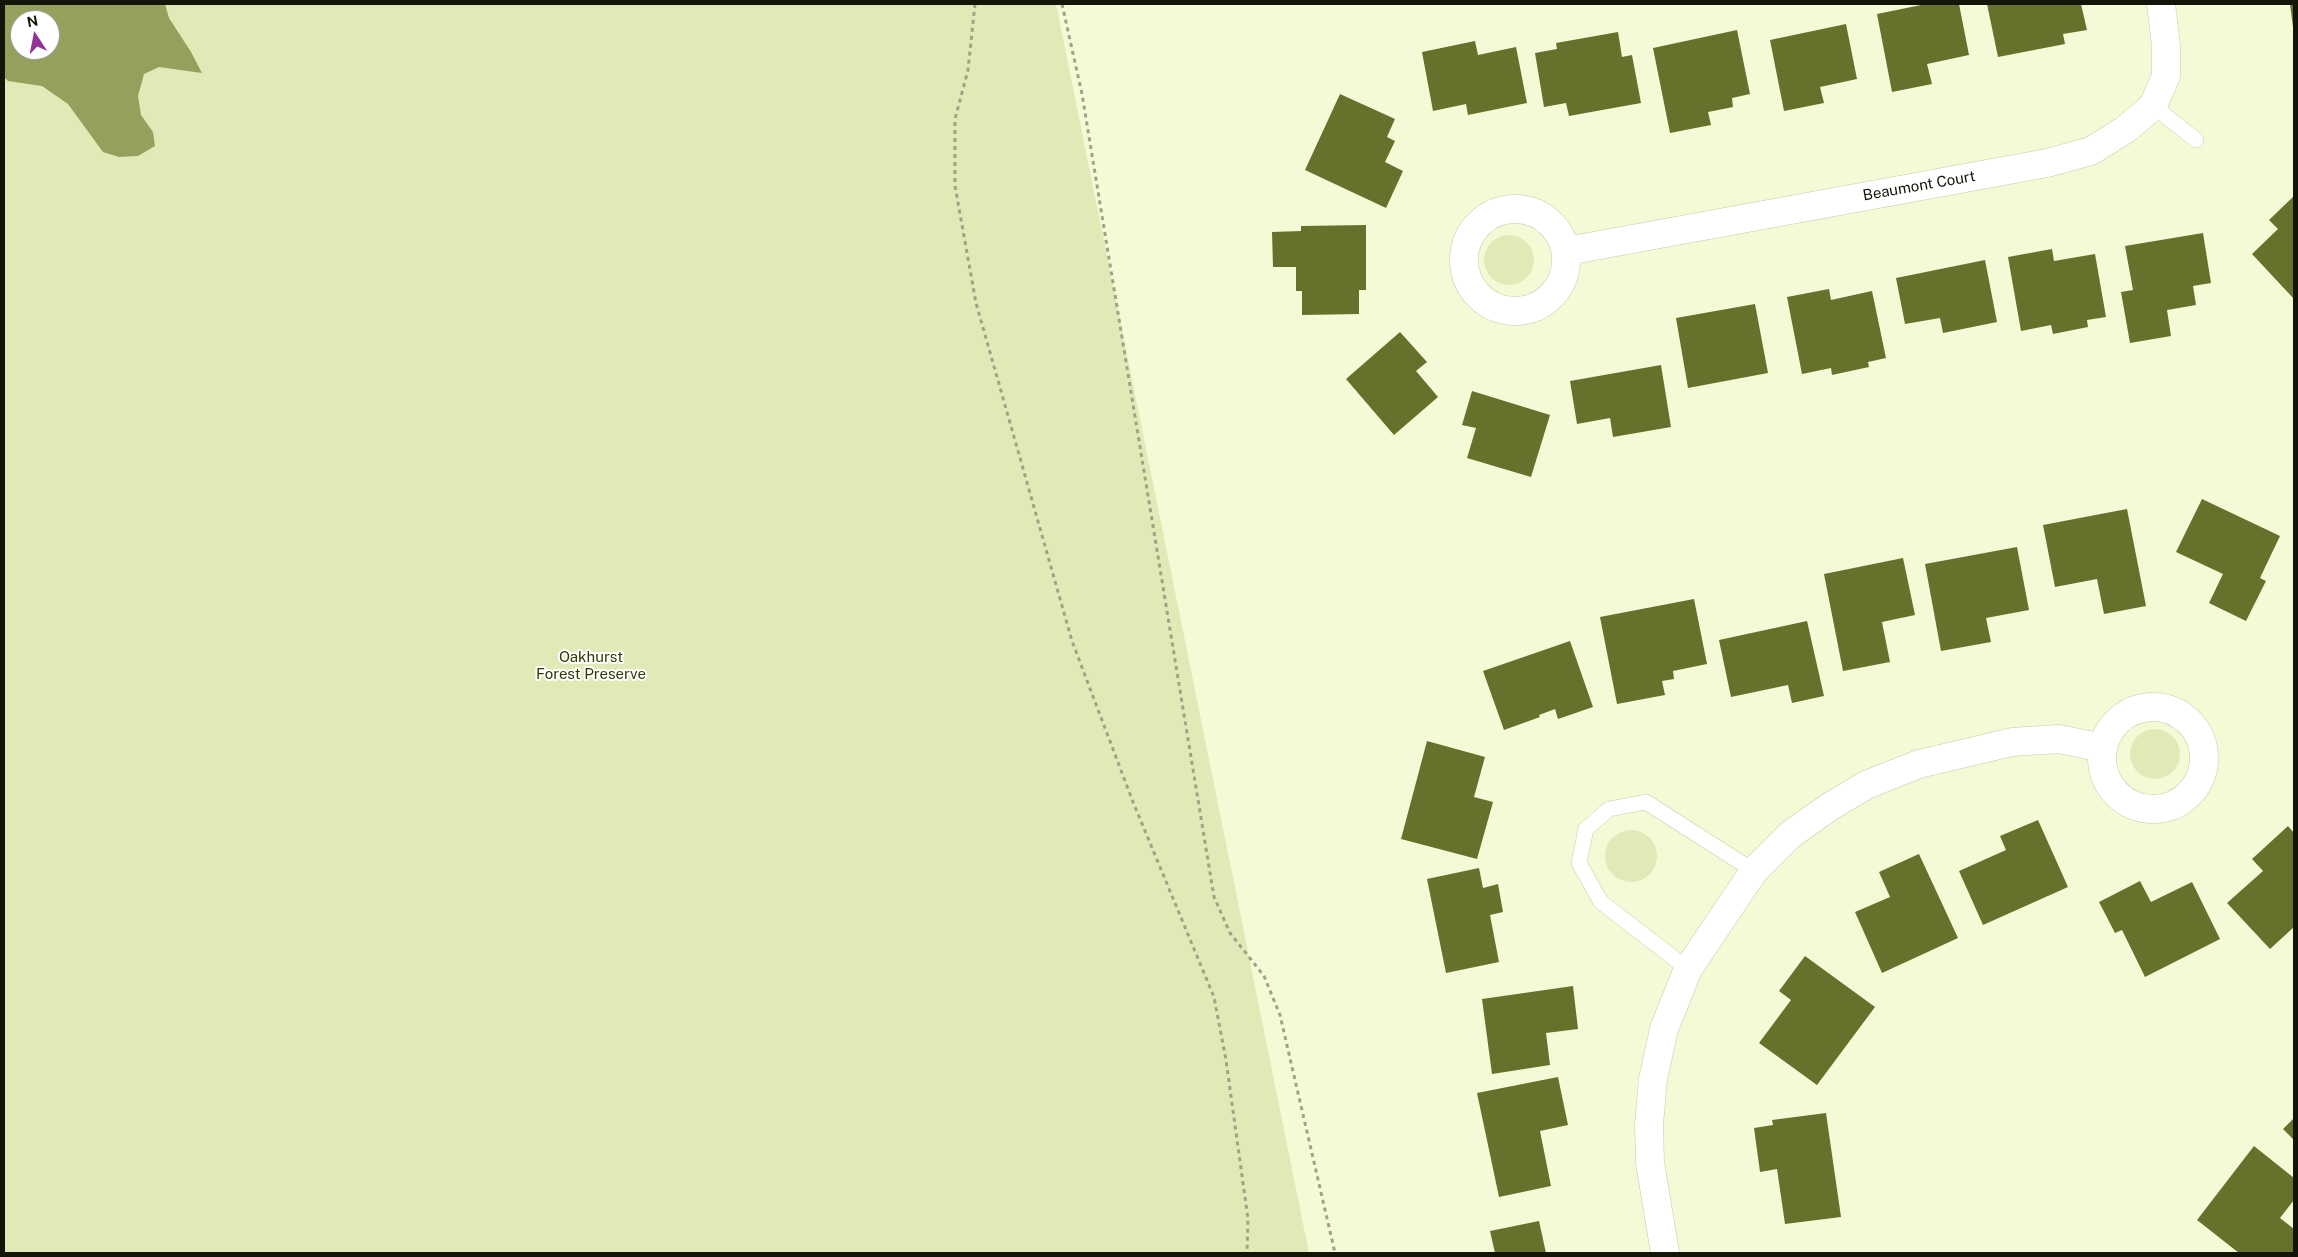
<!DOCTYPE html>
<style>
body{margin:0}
#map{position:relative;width:2298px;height:1257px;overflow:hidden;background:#f3fad5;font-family:"Public Sans",sans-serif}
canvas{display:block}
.frame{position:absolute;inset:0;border:5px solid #131509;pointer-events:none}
.north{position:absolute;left:10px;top:10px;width:50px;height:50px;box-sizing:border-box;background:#fff;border:1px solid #a1a19d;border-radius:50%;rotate:349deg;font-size:14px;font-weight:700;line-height:20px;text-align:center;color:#131509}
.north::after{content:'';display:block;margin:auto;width:18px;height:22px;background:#953298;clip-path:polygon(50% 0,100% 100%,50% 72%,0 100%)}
</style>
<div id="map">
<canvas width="2298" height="1257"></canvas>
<div class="frame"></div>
<div class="north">N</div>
</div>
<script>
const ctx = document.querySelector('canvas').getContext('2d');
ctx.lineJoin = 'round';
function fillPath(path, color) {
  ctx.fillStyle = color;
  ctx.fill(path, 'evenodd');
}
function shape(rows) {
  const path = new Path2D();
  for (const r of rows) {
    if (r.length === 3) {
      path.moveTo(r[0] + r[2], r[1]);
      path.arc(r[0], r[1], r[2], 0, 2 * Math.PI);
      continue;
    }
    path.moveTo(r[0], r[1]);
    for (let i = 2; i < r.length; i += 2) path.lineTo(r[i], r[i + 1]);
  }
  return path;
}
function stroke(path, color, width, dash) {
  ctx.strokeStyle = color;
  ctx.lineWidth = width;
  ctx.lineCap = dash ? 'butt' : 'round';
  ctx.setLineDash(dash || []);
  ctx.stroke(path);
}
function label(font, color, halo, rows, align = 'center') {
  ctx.font = font + ' "Public Sans",sans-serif';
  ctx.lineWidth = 4;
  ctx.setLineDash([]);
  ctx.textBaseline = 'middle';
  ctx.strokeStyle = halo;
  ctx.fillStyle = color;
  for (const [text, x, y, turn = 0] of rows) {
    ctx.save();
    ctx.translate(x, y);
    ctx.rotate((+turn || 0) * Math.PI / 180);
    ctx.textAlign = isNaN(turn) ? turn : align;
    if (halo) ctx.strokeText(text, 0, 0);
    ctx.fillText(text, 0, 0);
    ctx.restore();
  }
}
const green = shape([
 [4,4,1056,4,1309,1253,4,1253],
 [20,20,50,20,50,50,20,50],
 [1509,260,25],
 [2155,754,25],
 [1631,856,26]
]);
const water = shape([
 [4,4,165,4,169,18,191,52,202,73,159,67,144,74,138,96,141,115,153,132,155,146,138,156,119,157,103,152,68,104,42,86,8,81,4,77],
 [20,20,50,20,50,50,20,50]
]);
const building = shape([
 [1926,4,1959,4,1969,55,1927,64,1932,84,1892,92,1877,14],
 [1987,4,2081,4,2087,30,2063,34,2065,44,1998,57],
 [2290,4,2294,4,2294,27,2293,27],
 [1846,24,1857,79,1820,87,1824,103,1784,111,1770,40],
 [1737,30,1750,94,1732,98,1733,107,1708,112,1711,125,1670,133,1653,48],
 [1618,32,1622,57,1632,55,1641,103,1569,116,1566,103,1544,107,1535,53,1557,49,1556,43],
 [1475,41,1478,55,1516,47,1527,103,1468,115,1466,104,1433,111,1422,52],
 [1340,94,1395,119,1387,137,1395,141,1385,162,1403,171,1386,208,1305,170],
 [2294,196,2294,299,2252,254,2278,229,2269,220],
 [1366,225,1366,290,1359,290,1359,314,1302,315,1302,291,1296,291,1296,267,1273,267,1272,232,1301,231,1301,226],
 [2203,233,2211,283,2193,286,2196,305,2167,310,2171,336,2130,343,2121,292,2133,290,2125,246],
 [2052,249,2054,261,2095,254,2106,317,2087,320,2088,327,2053,334,2051,325,2021,331,2008,257],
 [1985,260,1997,322,1943,333,1940,318,1905,324,1896,278],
 [1829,289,1831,300,1872,291,1886,358,1868,362,1869,367,1832,375,1831,368,1802,374,1787,297],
 [1755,304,1768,373,1688,388,1676,318],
 [1400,332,1427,362,1416,371,1438,397,1394,435,1346,379],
 [1661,365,1671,427,1613,437,1610,418,1577,424,1570,381],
 [1472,391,1550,415,1531,477,1467,458,1476,428,1462,425],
 [2202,499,2280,536,2260,578,2266,581,2246,621,2209,603,2223,574,2176,552],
 [2127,509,2146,606,2104,614,2097,579,2055,587,2043,525],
 [2017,547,2029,610,1986,618,1991,642,1941,651,1925,564],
 [1903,558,1915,615,1882,622,1890,662,1843,671,1824,574],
 [1694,599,1707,664,1673,671,1674,679,1662,681,1665,695,1617,704,1600,617],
 [1807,621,1824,696,1792,703,1788,685,1731,697,1719,640],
 [1570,641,1593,707,1558,719,1555,709,1539,715,1540,717,1504,730,1483,671],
 [1427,741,1485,757,1474,797,1493,802,1477,859,1401,839],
 [2038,820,2068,887,1983,925,1959,871,2006,850,2000,836],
 [2288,826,2294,833,2294,927,2270,949,2227,903,2263,871,2252,859],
 [1919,854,1958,938,1882,973,1855,912,1890,897,1879,872],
 [1479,868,1483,888,1498,884,1503,912,1490,915,1499,962,1446,973,1427,879],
 [2140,881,2151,902,2192,882,2220,939,2145,977,2122,930,2115,933,2099,902],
 [1805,956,1875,1007,1817,1085,1759,1043,1791,1000,1779,991],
 [1573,986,1578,1029,1546,1033,1550,1065,1492,1074,1482,999],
 [1558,1077,1568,1125,1540,1131,1551,1186,1499,1197,1477,1093],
 [1826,1113,1841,1217,1785,1224,1777,1169,1760,1172,1754,1128,1773,1125,1772,1120],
 [2294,1118,2294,1140,2283,1129],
 [2254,1146,2294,1178,2294,1200,2280,1218,2294,1229,2294,1253,2239,1253,2197,1220],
 [1539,1221,1546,1253,1495,1253,1490,1231]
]);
const path = shape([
 [975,4,968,70,955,119,955,186,976,303,1072,641,1133,802,1214,997,1226,1060,1248,1219,1247,1253],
 [1062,4,1082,94,1214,897,1230,933,1264,976,1280,1015,1335,1253]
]);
const service = shape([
 [2153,106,2196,140],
 [1688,969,1601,902,1579,863,1586,829,1609,809,1646,802,1754,871]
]);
const minor = shape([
 [1515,260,51],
 [1567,251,2047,163,2091,151,2126,129,2153,106,2166,76,2166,46,2161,4],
 [2153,758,51],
 [1665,1253,1650,1163,1649,1124,1653,1079,1664,1029,1688,969,1754,871,1791,834,1831,806,1866,785,1919,764,2012,742,2059,739,2103,748]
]);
const streetNames = [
 ["Beaumont Court",1919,186,-10]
];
const parkNames = [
 ["Oakhurst",591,657],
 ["Forest Preserve",591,674]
];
fillPath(green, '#e0eab6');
fillPath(water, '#94a05b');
fillPath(building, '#67712c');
stroke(service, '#c5cca8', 16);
stroke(minor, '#c5cca8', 29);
stroke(path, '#9ea387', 3, [4, 4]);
stroke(service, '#fff', 15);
stroke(minor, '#fff', 28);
label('15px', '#131509', '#fff', streetNames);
label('15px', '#323801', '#fff', parkNames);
</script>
